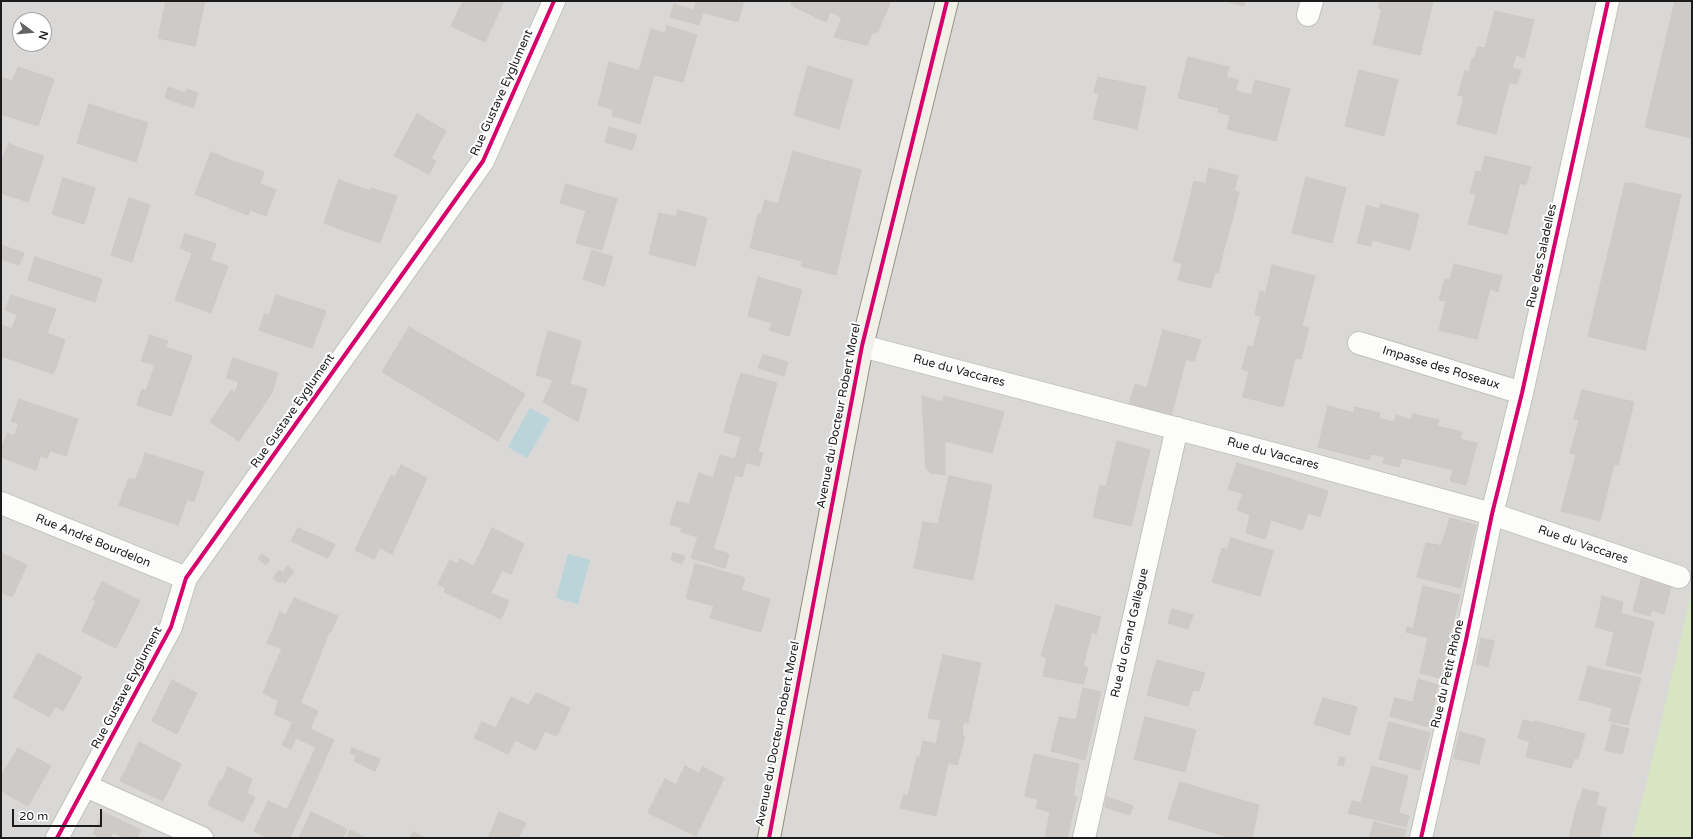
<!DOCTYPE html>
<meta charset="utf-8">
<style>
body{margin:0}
#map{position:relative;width:1693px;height:839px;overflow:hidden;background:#eae8e4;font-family:"Varela Round",sans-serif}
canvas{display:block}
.frame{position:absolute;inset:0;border:2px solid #1c1c1c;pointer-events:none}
.north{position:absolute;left:12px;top:12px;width:40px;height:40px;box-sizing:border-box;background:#fff;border:1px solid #a4a4a4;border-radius:50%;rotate:106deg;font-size:11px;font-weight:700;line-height:16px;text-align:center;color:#1c1c1c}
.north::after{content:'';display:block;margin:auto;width:14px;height:18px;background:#646362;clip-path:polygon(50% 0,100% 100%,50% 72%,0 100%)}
.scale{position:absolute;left:12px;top:809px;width:90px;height:18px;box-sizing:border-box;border:2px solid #1c1c1c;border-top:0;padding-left:5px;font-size:12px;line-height:14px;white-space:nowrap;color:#1c1c1c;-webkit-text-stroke:3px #fff;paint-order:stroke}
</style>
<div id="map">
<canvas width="1693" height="839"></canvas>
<div class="frame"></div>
<div class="north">N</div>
<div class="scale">20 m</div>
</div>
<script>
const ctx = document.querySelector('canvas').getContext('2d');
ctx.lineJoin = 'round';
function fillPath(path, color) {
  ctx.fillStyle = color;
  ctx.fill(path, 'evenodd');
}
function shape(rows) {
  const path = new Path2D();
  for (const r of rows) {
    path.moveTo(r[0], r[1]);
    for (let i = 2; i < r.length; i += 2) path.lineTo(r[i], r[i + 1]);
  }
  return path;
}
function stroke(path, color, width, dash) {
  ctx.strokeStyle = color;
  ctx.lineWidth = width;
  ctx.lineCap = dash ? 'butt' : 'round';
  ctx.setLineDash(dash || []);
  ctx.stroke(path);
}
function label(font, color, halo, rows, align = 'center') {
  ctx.font = font + ' "Varela Round",sans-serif';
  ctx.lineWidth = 4;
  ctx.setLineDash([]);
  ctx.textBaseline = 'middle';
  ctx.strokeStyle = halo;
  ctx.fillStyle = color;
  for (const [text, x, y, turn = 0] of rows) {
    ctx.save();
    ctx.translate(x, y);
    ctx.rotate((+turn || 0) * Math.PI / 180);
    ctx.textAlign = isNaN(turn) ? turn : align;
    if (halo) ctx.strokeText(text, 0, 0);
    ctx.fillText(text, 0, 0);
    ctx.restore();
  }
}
const residential = shape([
 [1,1,1692,1,1692,838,1,838],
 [20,20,44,20,44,44,20,44]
]);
const grass = shape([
 [1692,590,1692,838,1632,838,1646,785]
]);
const water = shape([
 [530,408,550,419,527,458,508,447],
 [568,554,590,560,578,604,556,598]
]);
const building = shape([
 [166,1,205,1,195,46,158,38,166,1],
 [463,1,504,1,485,42,451,26,463,1],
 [696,1,744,1,738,22,694,10,696,1],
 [792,1,835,1,826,22,791,5,792,1],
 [835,1,891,1,877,33,873,32,867,45,834,37,842,18,831,12,835,1],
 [1224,1,1245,1,1244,6,1224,1],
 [1380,1,1389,1,1387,11,1378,8,1380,1],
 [1389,1,1433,1,1420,55,1373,44,1382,9,1387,11,1389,1],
 [1675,1,1682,1,1652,129,1645,127,1675,1],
 [1682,1,1692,1,1692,138,1652,129,1682,1],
 [674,4,703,13,699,25,670,17,674,4],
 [1495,11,1534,20,1524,58,1516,55,1512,68,1474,59,1478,47,1485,48,1495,11],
 [667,26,677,29,675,36,665,33,667,26],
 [651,29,675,36,677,29,697,35,683,82,639,71,651,29],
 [1188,57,1229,67,1226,77,1238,80,1230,115,1218,112,1219,108,1178,98,1188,57],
 [1472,59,1521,70,1517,84,1509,83,1496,134,1457,124,1464,96,1469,98,1474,74,1469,72,1472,59],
 [609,62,654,75,640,124,621,118,623,112,598,105,609,62],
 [808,66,853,80,839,129,794,115,808,66],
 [18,67,24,69,20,84,12,81,18,67],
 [24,69,54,79,38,126,1,114,1,77,20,84,24,69],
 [1359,70,1398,80,1384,136,1345,126,1359,70],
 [1465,71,1474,74,1469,98,1458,95,1465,71],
 [1098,77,1146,87,1137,129,1093,119,1099,93,1094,92,1098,77],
 [1255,80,1290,89,1276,141,1227,129,1236,91,1252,95,1255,80],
 [168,87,185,93,187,89,198,93,193,108,165,98,168,87],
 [89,104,148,123,136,162,77,143,89,104],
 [613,109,623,112,621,118,612,116,613,109],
 [417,114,446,131,431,158,436,161,429,174,394,156,417,114],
 [609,127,637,135,632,150,605,142,609,127],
 [9,143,14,146,9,159,3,157,9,143],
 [14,146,44,156,28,202,1,193,1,157,9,159,14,146],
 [793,151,828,161,811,227,774,218,793,151],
 [211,152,230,160,227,167,261,180,260,184,276,190,266,216,250,210,248,215,195,194,211,152],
 [1485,156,1531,167,1526,185,1520,183,1507,234,1468,224,1476,195,1480,195,1486,173,1481,172,1485,156],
 [230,160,264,172,261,180,227,167,230,160],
 [828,161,861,170,851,212,817,203,828,161],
 [1209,168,1238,176,1234,191,1239,192,1233,217,1188,206,1194,181,1206,184,1209,168],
 [1476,171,1486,173,1480,195,1470,193,1476,171],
 [1306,177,1346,188,1332,243,1292,233,1306,177],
 [63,178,95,188,84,224,52,214,63,178],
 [339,180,370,191,371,188,397,196,380,243,337,228,346,201,333,196,339,180],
 [1625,183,1630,183,1595,338,1588,336,1625,183],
 [1630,183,1681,195,1645,350,1595,338,1630,183],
 [566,184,617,199,602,250,576,243,586,211,560,203,566,184],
 [333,196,346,201,337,228,324,223,333,196],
 [129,198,150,205,132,262,111,255,129,198],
 [765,200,778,204,774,218,761,215,765,200],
 [817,203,851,212,836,275,801,266,803,261,750,248,758,214,811,227,817,203],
 [1381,204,1419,214,1410,250,1372,240,1371,246,1357,243,1367,205,1379,209,1381,204],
 [1188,206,1233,217,1224,249,1180,237,1188,206],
 [678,210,707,218,695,266,649,254,659,213,676,217,678,210],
 [185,234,216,244,210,260,228,266,211,313,175,300,192,253,180,248,185,234],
 [1180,237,1224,249,1218,273,1215,272,1211,288,1178,280,1182,264,1173,261,1180,237],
 [1,245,24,253,19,265,1,259,1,245],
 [592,250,613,257,604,286,583,279,592,250],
 [35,257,102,279,95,302,28,280,35,257],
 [1454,264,1502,276,1498,292,1490,289,1477,339,1439,330,1446,301,1450,302,1455,280,1450,280,1454,264],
 [1272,265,1315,276,1302,326,1309,328,1305,344,1257,332,1261,317,1265,318,1271,294,1266,292,1272,265],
 [758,277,802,290,789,336,769,330,772,323,748,316,758,277],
 [1445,279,1455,280,1450,302,1439,300,1445,279],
 [1260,291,1271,294,1265,318,1255,315,1260,291],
 [11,295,23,299,18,315,5,310,11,295],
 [276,295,326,311,312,348,259,330,265,313,269,315,276,295],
 [23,299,56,309,47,333,65,340,56,368,18,355,16,361,1,356,1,325,12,329,23,299],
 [409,327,525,394,498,441,382,372,409,327],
 [1163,330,1201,340,1194,361,1186,359,1171,416,1129,405,1135,384,1147,388,1163,330],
 [548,331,581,341,570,384,587,389,578,422,543,402,553,380,536,375,548,331],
 [1257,332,1305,344,1301,359,1295,358,1283,407,1243,397,1249,371,1253,373,1258,348,1253,347,1257,332],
 [150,335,168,341,165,347,192,356,171,416,137,405,142,389,146,391,155,365,141,361,150,335],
 [1248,346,1258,348,1253,373,1242,369,1248,346],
 [18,355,56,368,53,374,16,361,18,355],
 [763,355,788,362,784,376,758,368,763,355],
 [233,358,278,373,272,393,239,441,218,427,238,395,235,392,239,382,226,378,233,358],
 [741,373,777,383,769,412,732,402,741,373],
 [231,390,238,395,218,427,210,422,231,390],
 [1582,390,1591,392,1583,420,1574,419,1582,390],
 [1591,392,1634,402,1618,465,1570,453,1579,420,1583,420,1591,392],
 [922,396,943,402,944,396,1004,412,992,453,945,441,945,475,934,473,932,475,926,468,922,396],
 [19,399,27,402,19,424,11,421,19,399],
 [27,402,78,419,66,456,43,448,36,470,1,457,1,450,7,433,14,436,27,402],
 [732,402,769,412,758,452,763,453,759,466,735,459,741,437,724,432,732,402],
 [1328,406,1354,413,1352,418,1377,425,1379,418,1394,422,1385,457,1371,454,1369,460,1318,447,1328,406],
 [1355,407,1380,413,1377,425,1352,418,1355,407],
 [1413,414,1439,420,1436,429,1410,423,1413,414],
 [1396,415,1411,420,1410,423,1436,429,1437,426,1462,432,1460,439,1477,443,1466,485,1450,481,1453,470,1402,458,1399,467,1383,463,1396,415],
 [1117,441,1150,450,1131,526,1093,517,1100,485,1106,487,1117,441],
 [43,448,50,450,47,458,41,456,43,448],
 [145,453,204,472,201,480,143,461,145,453],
 [720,455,746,462,742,477,735,475,724,514,689,505,699,473,713,478,720,455],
 [1576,455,1614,464,1600,521,1561,511,1576,455],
 [143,461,201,480,194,502,187,499,178,525,119,505,129,478,135,480,143,461],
 [1237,463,1284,477,1265,539,1246,533,1250,515,1237,510,1243,494,1228,489,1237,463],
 [401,465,427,478,392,554,380,548,374,559,355,550,391,475,395,477,401,465],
 [949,476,992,485,973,580,914,568,923,522,938,524,949,476],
 [1284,477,1328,491,1320,517,1308,513,1302,530,1271,520,1284,477],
 [677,501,724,514,713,549,729,554,725,568,691,558,698,537,680,532,682,528,670,524,677,501],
 [1450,518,1476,525,1461,588,1429,580,1438,545,1441,546,1450,518],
 [298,528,323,539,316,553,291,541,298,528],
 [492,528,524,544,511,574,502,570,491,593,509,601,501,619,444,592,460,559,474,566,492,528],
 [1231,538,1273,551,1260,596,1212,582,1222,548,1227,550,1231,538],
 [323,539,335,544,328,558,316,553,323,539],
 [1426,543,1438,545,1429,580,1417,577,1426,543],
 [1,553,27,565,12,597,1,592,1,553],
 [673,553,685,556,682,564,671,560,673,553],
 [262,554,270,560,266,565,258,559,262,554],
 [450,560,458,564,446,588,438,584,450,560],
 [695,564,712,568,703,603,686,598,695,564],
 [287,566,294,571,285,583,282,581,280,583,273,578,279,570,283,573,287,566],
 [712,568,745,578,741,590,770,599,761,632,710,618,714,606,703,603,712,568],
 [1642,576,1672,583,1664,614,1652,610,1650,616,1633,611,1642,576],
 [102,582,140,601,116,648,82,631,96,601,93,600,102,582],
 [1423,586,1460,595,1449,639,1414,630,1413,629,1423,586],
 [1602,596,1623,602,1621,613,1600,608,1602,596],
 [294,598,338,616,331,632,329,632,317,663,282,649,294,619,286,615,294,598],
 [1056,605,1101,617,1096,634,1092,632,1083,666,1088,668,1083,684,1043,676,1047,658,1041,656,1056,605],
 [1600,608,1654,622,1641,674,1606,665,1614,632,1595,627,1600,608],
 [1172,609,1193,615,1188,629,1168,623,1172,609],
 [280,612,294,619,282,649,267,643,280,612],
 [1407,627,1449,639,1440,678,1420,673,1428,638,1406,632,1407,627],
 [1481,638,1494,641,1488,667,1476,664,1481,638],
 [282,649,317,663,308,685,272,671,282,649],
 [38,653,75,673,49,717,13,697,38,653],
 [943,655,981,663,968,723,958,721,957,723,928,718,943,655],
 [1157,660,1205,673,1199,691,1193,690,1188,706,1147,695,1157,660],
 [1588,666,1595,668,1587,701,1579,700,1588,666],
 [1595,668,1641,678,1628,725,1609,721,1612,708,1587,701,1595,668],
 [272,671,308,685,292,722,274,714,279,701,263,693,272,671],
 [75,673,82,677,63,711,55,706,75,673],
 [1418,679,1438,685,1429,727,1390,716,1395,698,1413,702,1418,679],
 [172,680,197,693,177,734,152,721,172,680],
 [1083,688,1101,692,1085,760,1051,751,1059,717,1076,720,1083,688],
 [536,693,542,695,535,708,529,705,536,693],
 [542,695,570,708,557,736,545,731,536,750,515,740,508,754,481,741,489,725,496,728,511,697,535,708,542,695],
 [1323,698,1357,707,1349,735,1314,724,1323,698],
 [301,703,318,711,309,731,292,724,301,703],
 [1145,717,1196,730,1185,772,1134,759,1145,717],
 [1523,720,1535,723,1530,742,1518,738,1523,720],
 [941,721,957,723,936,816,900,808,904,794,908,796,917,757,920,757,923,741,936,744,941,721],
 [958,721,964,722,962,729,956,728,958,721],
 [1535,721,1585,734,1578,759,1574,758,1571,768,1526,757,1535,721],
 [482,722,489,725,481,741,474,738,482,722],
 [1389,722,1430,733,1420,770,1379,759,1389,722],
 [292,724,309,731,310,729,334,740,328,753,296,738,291,749,282,745,292,724],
 [1612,724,1629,729,1622,754,1605,750,1612,724],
 [956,728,963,730,962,736,965,736,957,765,948,762,956,728],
 [1460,732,1485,739,1479,764,1454,758,1460,732],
 [139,742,181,764,163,801,120,781,139,742],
 [316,747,328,753,300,816,287,810,316,747],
 [18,748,51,766,28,806,1,791,1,776,18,748],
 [352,748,380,759,375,771,354,761,356,755,350,753,352,748],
 [1034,754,1079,764,1073,796,1077,797,1074,808,1025,796,1034,754],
 [1340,757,1345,758,1343,766,1338,765,1340,757],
 [685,766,707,778,710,771,724,778,696,836,648,813,657,794,669,800,685,766],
 [1372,766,1408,776,1399,813,1409,816,1406,827,1348,813,1352,801,1361,803,1372,766],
 [228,767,252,779,247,793,255,797,243,822,208,805,220,780,222,781,228,767],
 [703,767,710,771,707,778,699,773,703,767],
 [665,779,676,785,669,800,657,794,665,779],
 [1180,782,1220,794,1209,831,1168,819,1180,782],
 [1583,789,1599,793,1596,805,1606,808,1599,838,1569,838,1578,801,1580,801,1583,789],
 [1220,794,1259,805,1252,838,1230,838,1209,831,1220,794],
 [1107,797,1133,806,1130,815,1105,807,1107,797],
 [1038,799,1074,808,1067,838,1045,838,1050,812,1036,808,1038,799],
 [268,801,300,816,290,838,268,838,254,831,268,801],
 [103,812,141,830,137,838,124,838,113,832,110,838,103,838,93,834,103,812],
 [311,812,347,829,343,838,299,838,311,812],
 [499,812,526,823,519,837,494,825,499,812],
 [1374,822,1406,830,1403,838,1369,838,1374,822],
 [494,825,519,837,488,838,494,825],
 [350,830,366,838,347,838,350,830],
 [413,832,425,838,410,838,413,832]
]);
const street = shape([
 [1308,15,1312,1],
 [1359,343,1522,393],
 [862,346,1285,457,1492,514,1679,577],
 [1,503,186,578],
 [86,786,202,838],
 [57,838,171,627,186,578,483,161,554,1],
 [1084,838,1177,428],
 [1421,838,1466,640,1492,514,1522,393,1608,1]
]);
const secondary = shape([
 [769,838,862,346,947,1]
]);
const cycleway = shape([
 [57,838,171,627,186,578,483,161,554,1],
 [769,838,862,346,947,1],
 [1421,838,1466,640,1492,514,1522,393,1608,1]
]);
const streetNames = [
 ["Rue Gustave Eyglument",502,93,-66],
 ["Rue des Saladelles",1542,256,-78],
 ["Impasse des Roseaux",1441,368,17],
 ["Rue du Vaccares",959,371,15],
 ["Rue Gustave Eyglument",293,411,-55],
 ["Avenue du Docteur Robert Morel",839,416,-79],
 ["Rue du Vaccares",1273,454,15],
 ["Rue André Bourdelon",93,541,22],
 ["Rue du Vaccares",1583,545,19],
 ["Rue du Grand Gallègue",1130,633,-77],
 ["Rue du Petit Rhône",1448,674,-77],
 ["Rue Gustave Eyglument",127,688,-62],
 ["Avenue du Docteur Robert Morel",778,734,-79]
];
fillPath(residential, '#d9d8d6');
fillPath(grass, '#d7e5c5');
fillPath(water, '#bad4da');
fillPath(building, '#cdcac7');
stroke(building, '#cdcac6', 1);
stroke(street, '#c1c0bf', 24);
stroke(secondary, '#90917e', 24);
stroke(street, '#fcfcfb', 22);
stroke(secondary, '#f1f1e9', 22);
stroke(cycleway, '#d6006c', 4);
label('12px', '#1c1c1c', '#fff', streetNames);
</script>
